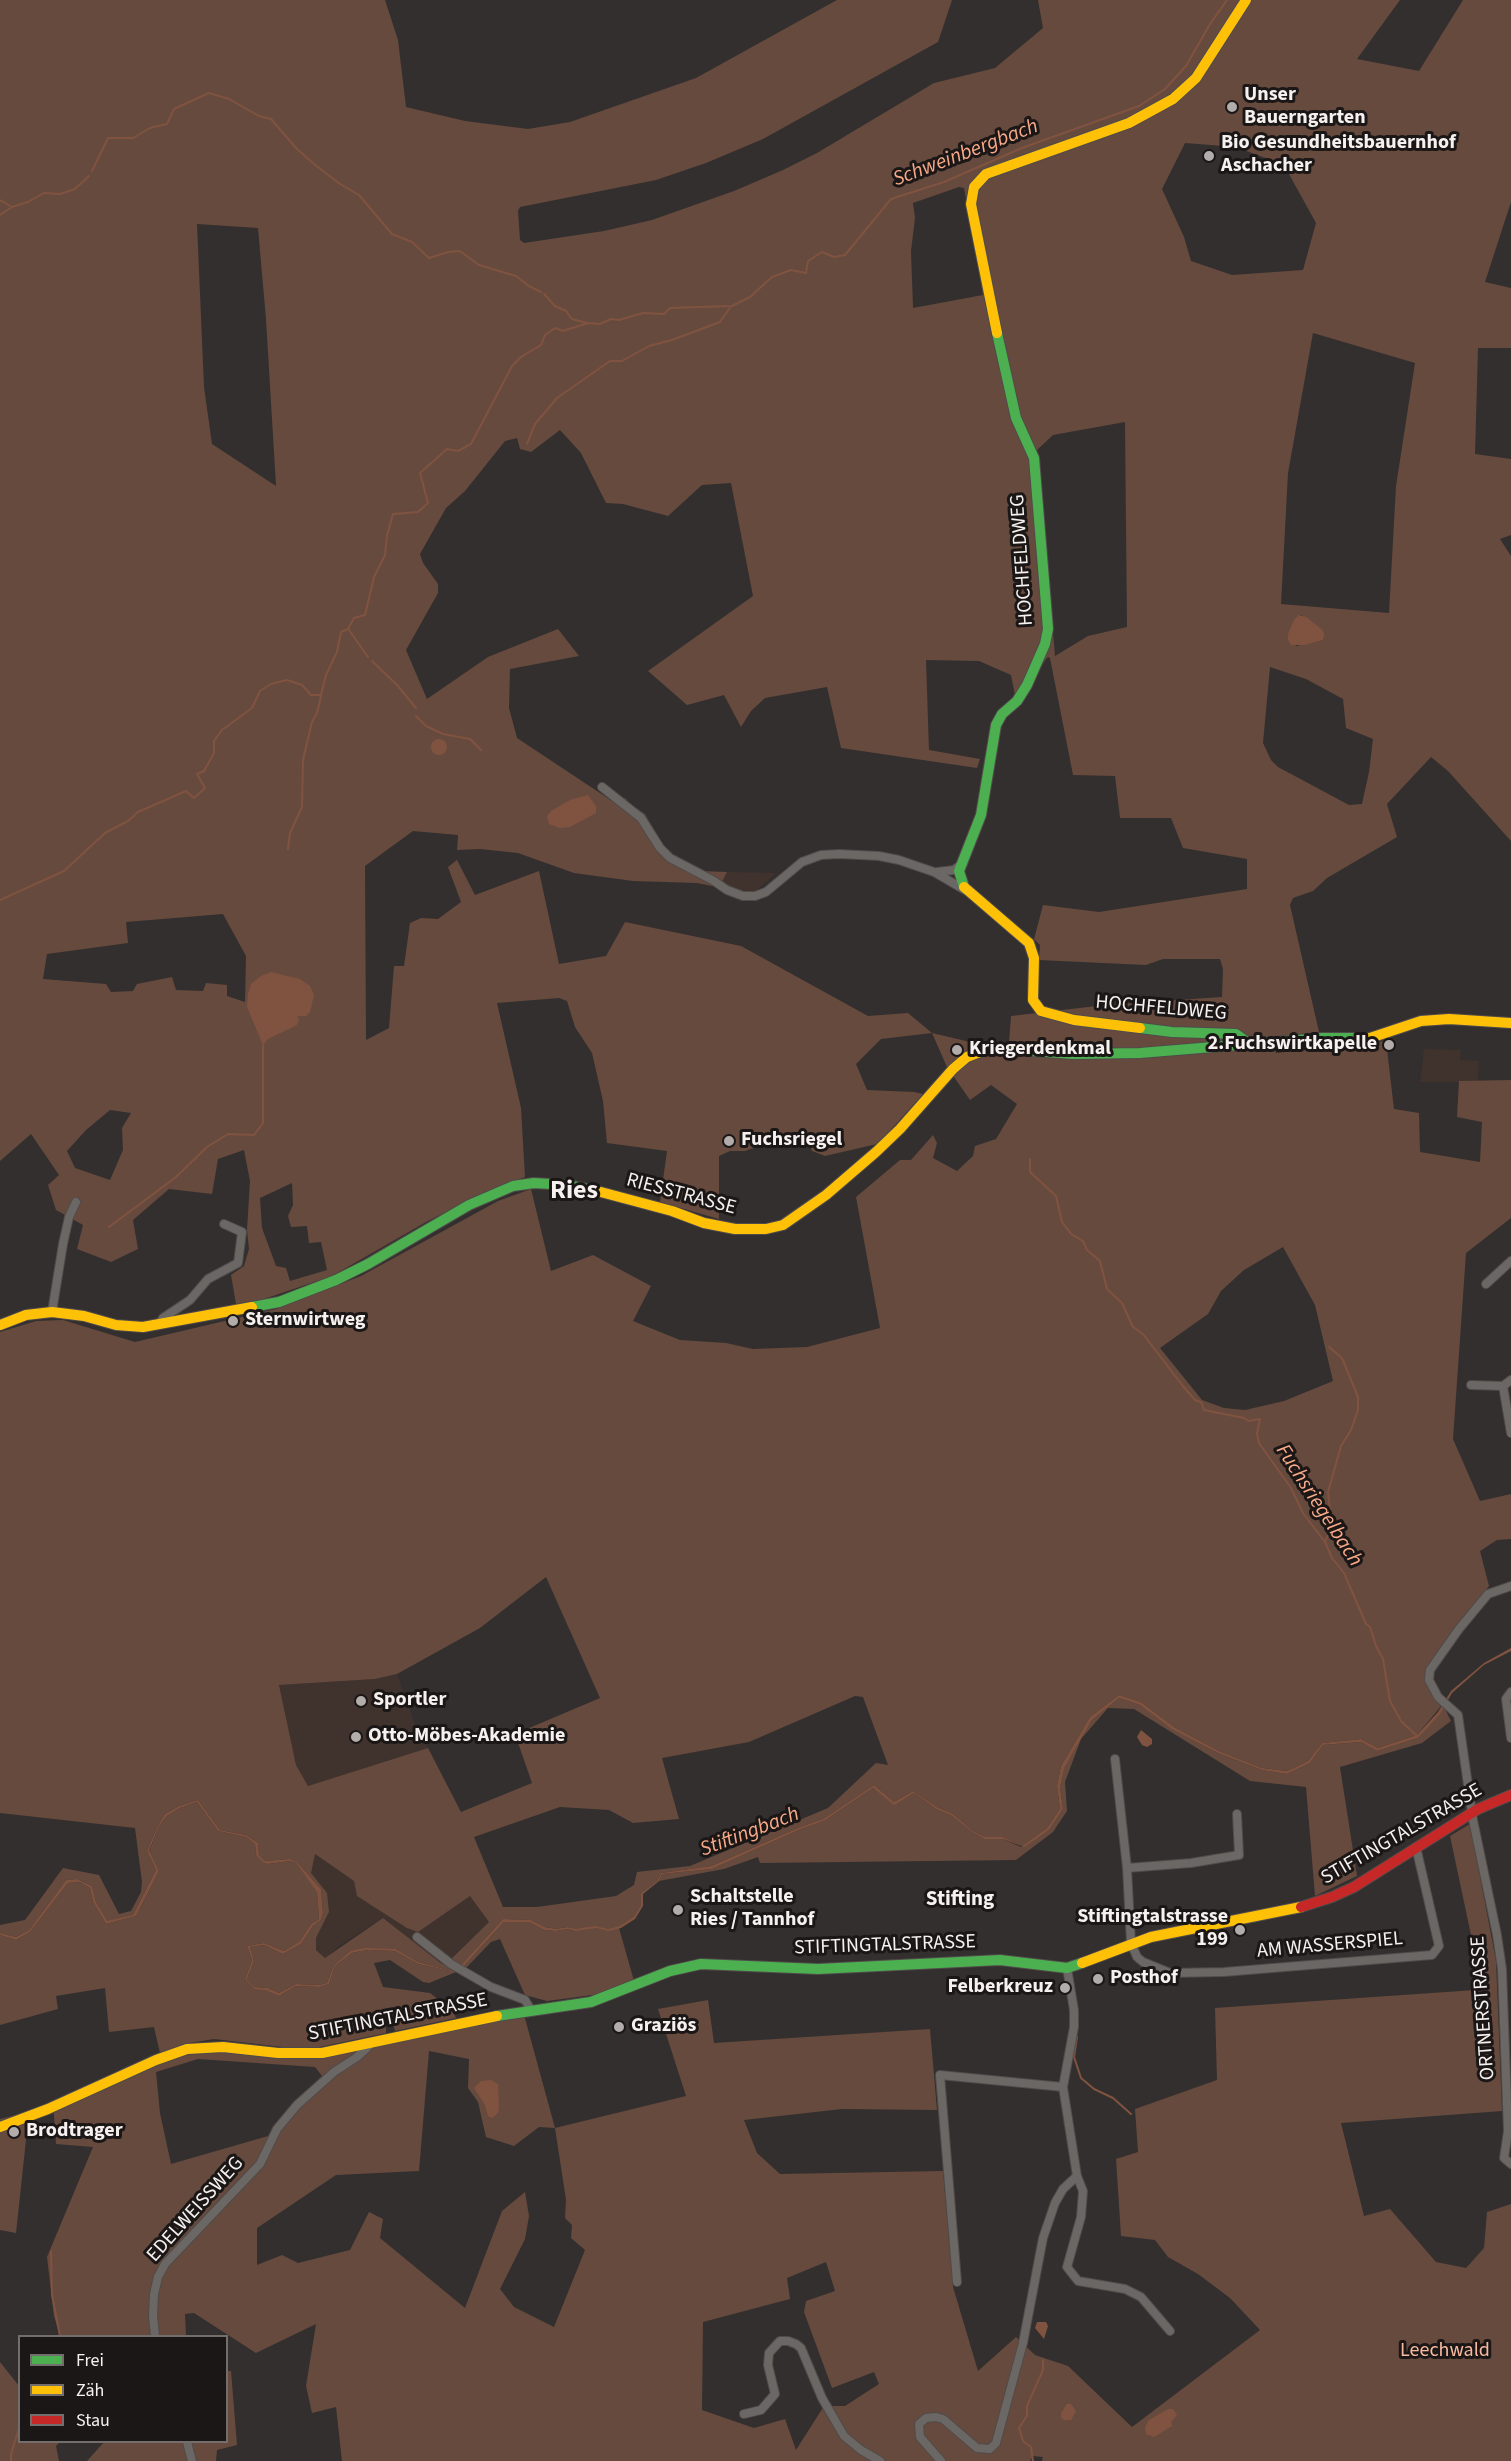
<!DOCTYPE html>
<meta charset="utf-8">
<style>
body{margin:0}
#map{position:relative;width:1511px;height:2461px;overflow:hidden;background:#332f2e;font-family:"Source Sans 3",sans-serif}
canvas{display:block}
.legend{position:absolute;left:18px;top:2335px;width:210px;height:108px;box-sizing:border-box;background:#1b1716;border:2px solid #736e6c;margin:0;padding:8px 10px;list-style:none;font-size:18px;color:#f6f1ee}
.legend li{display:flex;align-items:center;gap:12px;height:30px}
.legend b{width:30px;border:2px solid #736e6c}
</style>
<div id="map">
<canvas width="1511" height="2461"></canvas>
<ul class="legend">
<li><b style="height:8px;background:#4caf50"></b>Frei</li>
<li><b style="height:8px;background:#ffc107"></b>Zäh</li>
<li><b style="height:8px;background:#c62828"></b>Stau</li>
</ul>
</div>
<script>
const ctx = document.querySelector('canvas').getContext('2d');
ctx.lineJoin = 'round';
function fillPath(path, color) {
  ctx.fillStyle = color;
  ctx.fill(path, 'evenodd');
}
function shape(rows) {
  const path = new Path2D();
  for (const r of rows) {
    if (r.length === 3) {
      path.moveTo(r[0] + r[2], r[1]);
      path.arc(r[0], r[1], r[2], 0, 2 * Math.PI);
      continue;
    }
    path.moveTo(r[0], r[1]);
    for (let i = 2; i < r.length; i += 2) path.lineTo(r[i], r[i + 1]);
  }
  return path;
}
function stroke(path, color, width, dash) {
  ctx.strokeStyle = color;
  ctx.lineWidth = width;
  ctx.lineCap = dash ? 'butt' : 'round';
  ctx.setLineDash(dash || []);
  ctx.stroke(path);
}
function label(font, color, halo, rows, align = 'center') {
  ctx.font = font + ' "Source Sans 3",sans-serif';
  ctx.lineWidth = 6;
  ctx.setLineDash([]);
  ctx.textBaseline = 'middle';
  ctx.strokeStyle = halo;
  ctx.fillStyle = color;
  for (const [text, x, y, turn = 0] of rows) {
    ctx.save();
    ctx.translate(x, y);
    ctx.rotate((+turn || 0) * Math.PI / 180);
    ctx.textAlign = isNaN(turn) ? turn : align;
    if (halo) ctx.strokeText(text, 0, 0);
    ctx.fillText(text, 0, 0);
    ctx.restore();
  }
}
const built = shape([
 [727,872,776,873,750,896,712,886,722,882],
 [1424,1049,1461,1050,1460,1060,1479,1061,1478,1082,1420,1082],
 [397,1674,415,1725,428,1748,308,1786,296,1765,279,1685,375,1679],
 [315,1854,354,1881,357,1896,370,1904,470,1896,489,1922,450,1959,447,1958,442,1964,383,1918,339,1946,326,1958,316,1950,316,1938,329,1912,311,1873]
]);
const green = shape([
 [0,0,385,0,398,40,406,107,465,121,528,129,570,122,696,78,837,0,952,0,938,42,763,139,706,163,656,180,520,207,518,211,520,240,524,243,604,231,652,220,734,191,783,170,817,153,934,83,995,68,1043,28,1038,0,1400,0,1357,59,1419,71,1463,0,1511,0,1511,202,1485,282,1511,288,1511,348,1478,348,1475,454,1511,459,1511,535,1500,539,1511,556,1511,841,1448,771,1431,757,1387,804,1397,837,1327,878,1313,891,1293,898,1290,905,1319,1032,1272,1037,1276,1053,1386,1041,1394,1109,1419,1113,1420,1152,1480,1162,1482,1122,1457,1117,1459,1081,1511,1080,1511,1218,1466,1253,1453,1439,1480,1501,1511,1494,1511,1539,1497,1540,1480,1551,1489,1586,1431,1670,1429,1680,1442,1705,1417,1735,1378,1748,1361,1739,1322,1743,1308,1761,1287,1771,1262,1768,1219,1751,1174,1727,1141,1702,1119,1695,1090,1717,1061,1766,1057,1786,1060,1809,1047,1828,1022,1846,1003,1837,985,1837,973,1831,953,1814,937,1807,913,1791,894,1802,874,1785,823,1819,800,1827,711,1866,661,1873,657,1881,641,1893,642,1906,634,1918,619,1928,634,1981,600,1994,547,2001,525,1995,500,1939,491,1942,466,1968,429,1983,423,1982,390,1960,374,1963,383,1987,430,1993,452,2010,456,2018,395,2031,393,2024,386,2025,386,2033,315,2048,283,2047,214,2039,184,2044,160,2053,154,2027,109,2032,105,1988,56,1996,58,2009,0,2025,0,1935,16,1940,30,1932,68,1883,80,1882,90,1888,93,1902,106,1924,136,1916,159,1871,149,1852,159,1826,167,1816,180,1808,197,1802,218,1831,246,1837,255,1844,256,1855,268,1864,290,1861,296,1863,317,1891,319,1919,311,1924,300,1941,284,1951,264,1943,247,1946,252,1960,245,1979,254,1989,266,1989,279,1996,296,1986,319,1987,329,1984,335,1966,352,1953,366,1950,395,1951,418,1964,450,1971,462,1968,504,1922,529,1922,544,1930,556,1931,567,1929,575,1931,580,1928,575,1930,567,1927,556,1929,545,1927,531,1920,503,1919,461,1965,449,1970,418,1962,396,1949,350,1951,334,1965,327,1983,319,1985,296,1984,279,1993,268,1988,254,1987,247,1979,254,1961,250,1947,264,1945,283,1954,301,1944,313,1926,321,1920,323,1913,321,1889,297,1862,290,1859,265,1861,259,1855,258,1843,246,1835,220,1830,198,1800,179,1806,165,1814,158,1825,147,1851,156,1870,133,1915,107,1922,96,1902,92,1886,77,1879,66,1880,29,1930,16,1937,0,1933,0,1925,25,1920,63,1868,99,1875,119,1914,131,1911,141,1892,142,1882,135,1828,0,1813,0,1332,36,1321,63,1320,135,1342,276,1309,361,1276,498,1201,531,1189,551,1271,593,1255,651,1286,633,1321,680,1340,726,1343,753,1349,807,1347,880,1328,856,1197,900,1160,911,1160,933,1135,937,1143,933,1158,957,1171,973,1156,975,1146,996,1139,1017,1104,991,1085,970,1100,947,1067,932,1033,881,1039,856,1064,867,1090,914,1092,923,1094,887,1134,877,1144,825,1156,812,1151,804,1130,745,1151,730,1151,719,1156,719,1219,660,1202,667,1151,607,1143,603,1101,592,1053,575,1027,567,1001,559,998,497,1003,521,1108,525,1177,478,1196,426,1222,332,1276,261,1300,236,1304,231,1275,244,1266,249,1249,247,1230,250,1181,244,1150,218,1159,212,1194,169,1189,133,1220,138,1249,111,1262,77,1249,83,1225,56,1210,48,1185,59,1175,31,1134,0,1161],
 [1185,143,1236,147,1284,165,1316,223,1303,270,1232,275,1191,261,1184,237,1162,189],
 [959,187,964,188,983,295,913,308,911,251,915,218,913,203],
 [197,224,258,228,266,319,276,486,212,444,204,387],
 [1313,333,1415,363,1396,486,1389,613,1281,604,1288,473],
 [1125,422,1127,627,1088,636,1055,656,1037,450,1053,435],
 [560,430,581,453,606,503,623,504,668,516,702,485,731,483,753,596,648,671,687,705,724,695,741,727,751,711,765,698,827,687,841,748,977,768,980,759,929,750,926,660,979,661,1011,675,1017,705,1046,659,1048,657,1050,658,1073,775,1115,776,1120,818,1171,818,1183,848,1247,859,1247,889,1099,912,1043,905,1034,939,1040,945,1039,960,1146,965,1163,959,1220,959,1223,969,1222,997,1105,1005,1011,1016,1009,1043,970,1042,932,1033,908,1013,868,1016,741,946,625,922,606,956,559,964,539,871,475,895,457,860,448,867,461,902,438,919,421,918,410,923,404,966,394,966,389,1028,366,1040,365,866,413,831,458,835,457,850,480,849,518,853,574,873,633,881,697,883,712,886,722,882,727,872,701,871,678,860,665,849,645,814,627,802,626,798,615,803,517,738,509,708,510,669,579,656,558,629,488,657,427,699,406,650,438,593,438,584,423,563,420,554,446,508,465,491,505,441,517,438,520,449,531,452],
 [1301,615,1323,630,1325,635,1323,640,1296,646,1293,622],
 [1270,667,1306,679,1343,699,1346,728,1373,739,1369,772,1362,804,1349,805,1278,767,1271,760,1263,743],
 [223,914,246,956,245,1002,227,996,227,985,206,983,203,991,176,990,172,977,137,984,133,991,111,992,106,984,43,979,47,954,128,943,126,922],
 [110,1110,131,1113,122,1128,123,1150,110,1180,75,1168,67,1151,86,1130],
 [292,1183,293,1205,288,1216,291,1227,307,1226,309,1243,321,1242,327,1270,290,1281,286,1268,276,1266,262,1228,260,1198],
 [1283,1247,1315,1305,1333,1381,1284,1401,1245,1410,1224,1408,1202,1400,1160,1348,1208,1314,1221,1291,1244,1270],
 [546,1577,600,1698,515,1734,532,1783,461,1812,428,1748,308,1786,296,1765,279,1685,375,1679,397,1674,480,1628],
 [855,1696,863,1697,888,1765,876,1763,828,1808,690,1866,637,1872,634,1885,616,1896,537,1907,503,1907,474,1837,560,1807,609,1810,633,1823,679,1819,662,1758,749,1742],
 [315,1854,354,1881,357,1896,407,1928,418,1932,470,1896,489,1922,451,1959,447,1957,442,1964,383,1918,325,1958,316,1950,316,1938,329,1912,327,1893,311,1873],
 [1119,1698,1140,1705,1173,1729,1218,1753,1262,1770,1287,1774,1310,1763,1323,1745,1361,1742,1377,1751,1418,1738,1444,1707,1451,1721,1422,1743,1340,1767,1357,1876,1315,1896,1306,1787,1250,1781,1134,1709,1108,1708,1081,1739,1065,1782,1067,1811,1053,1832,1016,1860,760,1863,758,1857,724,1869,659,1881,662,1874,712,1869,801,1829,824,1821,873,1788,894,1804,914,1793,936,1809,952,1816,972,1832,984,1839,1003,1839,1021,1847,1049,1830,1063,1809,1060,1787,1063,1768,1092,1720],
 [1470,1824,1496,1961,1502,2111,1341,2123,1364,2216,1390,2209,1436,2262,1466,2268,1484,2248,1487,2212,1511,2204,1511,2461,1042,2461,1043,2457,1033,2456,1030,2461,342,2461,336,2407,312,2413,306,2386,316,2324,256,2353,194,2313,185,2314,186,2336,60,2336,54,2316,47,2257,93,2147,56,2144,53,2101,103,2078,106,2087,187,2049,298,2055,523,2011,555,2128,686,2096,658,2009,708,2000,714,2043,930,2029,937,2110,842,2109,744,2120,757,2153,780,2174,943,2171,953,2287,978,2371,1016,2337,1035,2355,1068,2366,1132,2427,1260,2330,1230,2298,1198,2274,1168,2257,1155,2240,1121,2236,1116,2159,1138,2152,1135,2109,1217,2080,1215,2008,1475,1990,1478,1968,1450,1836],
 [429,2051,469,2059,468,2088,478,2102,486,2137,514,2146,539,2127,555,2128,566,2200,565,2218,572,2225,571,2238,585,2250,554,2327,514,2307,500,2289,525,2239,529,2216,525,2192,502,2211,465,2308,380,2238,383,2219,369,2212,350,2250,298,2263,282,2255,257,2265,257,2228,336,2175,419,2171],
 [198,2059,315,2067,322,2076,289,2108,268,2136,171,2164,160,2113,156,2072],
 [826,2262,835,2291,806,2301,804,2312,832,2388,874,2372,879,2384,845,2406,824,2406,796,2450,785,2419,754,2428,702,2410,703,2322,790,2299,787,2278],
 [29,2112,16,2233,0,2230,0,2119],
 [0,2362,19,2386,20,2442,60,2442,56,2446,59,2461,0,2461],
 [227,2371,231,2371,237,2445,217,2450,216,2461,87,2461,104,2442,226,2442]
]);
const water = shape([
 [1299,615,1306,617,1323,630,1325,635,1323,640,1304,645,1291,645,1288,640,1288,634,1294,620],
 [439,747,8],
 [588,795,596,806,596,813,570,827,560,828,549,824,547,816,551,811,570,800],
 [271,972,300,979,310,986,314,995,310,1012,306,1016,297,1016,299,1019,297,1025,268,1039,263,1045,247,1007,248,994,251,984,261,976],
 [1511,1648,1511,1651,1484,1665,1452,1693,1440,1714,1418,1738,1377,1751,1361,1742,1323,1745,1310,1763,1287,1774,1262,1770,1218,1753,1172,1729,1140,1705,1119,1698,1092,1720,1064,1768,1060,1787,1063,1809,1049,1830,1024,1847,1003,1839,984,1839,972,1832,952,1816,936,1809,914,1793,894,1805,873,1788,824,1821,801,1829,712,1869,662,1874,659,1881,643,1894,643,1906,635,1919,621,1928,609,1931,596,1928,575,1931,567,1929,556,1931,544,1930,529,1922,504,1922,462,1968,450,1971,418,1964,395,1951,366,1950,352,1953,335,1966,329,1984,319,1987,296,1986,279,1996,266,1990,254,1989,245,1979,252,1960,247,1946,264,1943,284,1951,300,1941,311,1924,319,1919,317,1892,296,1863,290,1861,268,1864,263,1862,256,1855,255,1844,246,1837,218,1831,197,1802,180,1808,167,1816,159,1826,149,1851,159,1871,136,1916,106,1924,93,1902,90,1888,80,1882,68,1883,30,1932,16,1940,0,1935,0,1933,16,1937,29,1930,66,1880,77,1879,92,1886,96,1902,107,1921,133,1915,156,1870,147,1851,158,1825,165,1814,179,1806,198,1800,220,1830,246,1835,258,1843,259,1855,265,1861,290,1859,297,1862,321,1889,323,1913,321,1920,313,1926,301,1944,283,1954,264,1945,250,1947,254,1961,247,1979,254,1987,268,1988,279,1993,296,1984,319,1985,327,1983,334,1965,350,1951,365,1948,396,1949,418,1962,449,1970,461,1965,503,1919,531,1920,545,1927,556,1929,567,1927,575,1929,595,1926,608,1929,620,1926,634,1917,641,1906,641,1893,657,1881,661,1873,711,1866,800,1827,823,1819,874,1785,894,1802,913,1791,937,1807,953,1814,973,1831,985,1837,1003,1837,1022,1846,1047,1828,1060,1809,1057,1786,1061,1766,1090,1717,1119,1695,1141,1702,1174,1727,1219,1751,1262,1768,1287,1771,1308,1761,1322,1743,1361,1739,1378,1748,1417,1735,1438,1712,1451,1691,1484,1663],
 [1141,1730,1152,1739,1152,1744,1147,1747,1142,1745,1137,1737],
 [491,2080,498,2084,499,2108,498,2113,492,2118,488,2116,485,2105,474,2088,481,2081],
 [1037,2322,1046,2322,1048,2326,1044,2339,1035,2328],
 [1067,2404,1071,2404,1076,2411,1071,2420,1064,2420,1061,2418,1061,2413],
 [1168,2409,1173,2409,1177,2415,1171,2422,1172,2426,1154,2437,1146,2434,1145,2427,1149,2420]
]);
const stream = shape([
 [92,171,108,138,133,138,150,128,167,124,174,109,209,93,229,99,259,116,271,119,296,148,314,164,340,184,359,195,392,234,412,242,429,258,448,252,460,251,479,265,516,276,529,286,541,292],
 [0,200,12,207,28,202,44,193,60,194,75,189,89,176],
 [0,215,12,207],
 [544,294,555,306,566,311,572,319,587,323],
 [527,444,535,424,557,398,610,361,622,361,649,346,672,340,720,322,731,306],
 [349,630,368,657],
 [372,661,397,685,416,708],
 [416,716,426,726,443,734,470,739,481,750],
 [288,849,290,833,302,807,303,760,312,722,317,713,321,696],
 [0,900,64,871,105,833,128,821,138,812,186,791,194,798,205,788,197,774,204,771,214,753,214,741,222,730,252,708,260,691,271,684,287,680,302,685,311,695,321,695,326,675,337,652,341,632,348,629,354,618,365,615,374,577,385,555,387,536,393,514,418,512,428,503,420,473,447,449,458,451,471,444,512,366,521,357,541,345,545,335,555,328,563,331,588,323,600,324,611,319,619,320,643,313,664,314,670,308,732,306,750,297,772,277,791,270,806,273,808,261,822,252,834,257,845,255,891,199,944,182,1022,148,1139,106,1165,89,1186,66,1210,24,1227,0],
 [1030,1159,1030,1172,1056,1196,1062,1222,1071,1234,1083,1241,1087,1250,1100,1261,1107,1289,1122,1303,1133,1327,1143,1334,1182,1385,1195,1400,1201,1402,1204,1410,1244,1418,1249,1421,1260,1419,1257,1434,1259,1443,1291,1488,1303,1513,1325,1542,1332,1558,1344,1573,1366,1624,1370,1627,1376,1646,1383,1659,1390,1701,1400,1719],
 [109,1227,176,1177,207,1147,228,1134,254,1135,263,1123,263,1045],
 [1329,1347,1342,1358,1358,1397,1358,1410,1351,1430,1341,1446,1328,1492,1332,1529],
 [1325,1542,1328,1535],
 [1401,1721,1417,1736],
 [1077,2037,1074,2057,1081,2078,1094,2089,1113,2098,1131,2114],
 [51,2251,52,2295,60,2336],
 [11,2461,11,2454,20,2425],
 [1033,2461,1031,2447,1023,2441,1019,2428,1027,2416,1027,2406,1043,2370,1043,2360]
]);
const street = shape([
 [602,787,641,818,660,848,670,858,714,881,727,890,743,896,755,896,766,892,802,862,821,855,839,854,879,856,899,860,934,872,965,890],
 [937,872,954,870,962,864],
 [1486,1284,1511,1261],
 [52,1312,63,1244,69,1217,76,1202],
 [159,1325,163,1318,190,1300,208,1279,238,1263,242,1232,224,1224],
 [1471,1385,1503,1386,1511,1380],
 [1503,1386,1511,1433],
 [1511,1586,1488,1594,1459,1629,1430,1670,1429,1680,1438,1697,1458,1715,1473,1820,1497,1935,1502,1969,1508,2131,1504,2158,1511,2164],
 [1511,1692,1506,1699,1511,1738],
 [1115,1759,1127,1868,1131,1943,1137,1957,1143,1962,1170,1973,1224,1972,1432,1955,1439,1946,1416,1847],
 [1127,1868,1191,1863,1239,1855,1237,1814],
 [417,1937,451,1964,491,1987,525,2000,531,2010],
 [1067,1968,1074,2010,1074,2027,1063,2087,1077,2176,1083,2191,1081,2217,1067,2267,1078,2281,1125,2289,1141,2297,1170,2331],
 [957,2282,940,2075,1063,2087],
 [155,2336,153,2316,154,2294,158,2277,165,2264,260,2164,277,2129,297,2105,334,2072,357,2057,371,2044],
 [744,2414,761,2410,775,2394,768,2365,769,2353,780,2341,788,2341,796,2344,801,2348,822,2398,844,2436,861,2450,880,2461],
 [187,2442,192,2461],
 [941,2461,920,2437,919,2424,926,2418,936,2417,943,2419,977,2448,990,2449,996,2443,1023,2343,1043,2238,1055,2203,1063,2189,1077,2176]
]);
const fast = shape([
 [964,887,959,871,981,815,996,725,1002,714,1017,701,1027,685,1045,644,1048,629,1034,458,1016,418,997,333],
 [1140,1028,1172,1032,1236,1034,1250,1044],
 [985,1050,990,1048,1073,1054,1140,1053,1322,1038,1370,1038],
 [252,1307,279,1302,336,1280,368,1264,469,1205,513,1186,534,1183,567,1185,597,1191],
 [497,2016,591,2002,670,1971,701,1964,818,1969,1000,1960,1067,1968,1082,1963]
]);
const slow = shape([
 [997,333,971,204,974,187,986,174,1129,123,1173,99,1196,78,1246,0],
 [964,887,1029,943,1034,958,1033,1000,1041,1011,1074,1020,1140,1028],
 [1370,1038,1421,1021,1449,1019,1511,1023],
 [597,1191,672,1211,704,1223,735,1229,766,1229,783,1225,826,1195,876,1152,900,1129,953,1069,967,1057,985,1050],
 [0,1325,26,1315,52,1312,84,1316,116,1325,143,1327,252,1307],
 [1082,1963,1151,1937,1301,1907],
 [0,2127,48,2109,156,2060,187,2049,223,2047,278,2053,322,2053,497,2016]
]);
const jam = shape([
 [1301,1907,1332,1897,1354,1887,1478,1809,1511,1795]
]);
const markers = [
 [1232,107,6,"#b2adab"],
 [1209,156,6,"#b2adab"],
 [1389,1045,6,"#b2adab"],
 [957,1050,6,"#b2adab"],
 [729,1141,6,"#b2adab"],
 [233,1321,6,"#b2adab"],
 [361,1701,6,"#b2adab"],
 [356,1737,6,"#b2adab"],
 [678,1910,6,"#b2adab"],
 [1240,1930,6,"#b2adab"],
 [1098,1979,6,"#b2adab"],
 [1065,1988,6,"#b2adab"],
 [619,2027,6,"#b2adab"],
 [14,2132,6,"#b2adab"]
];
const poiNames = [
 ["Unser",1244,96],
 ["Bauerngarten",1244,119],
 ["Bio Gesundheitsbauernhof",1221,144],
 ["Aschacher",1221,167],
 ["2.Fuchswirtkapelle",1377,1045,"right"],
 ["Kriegerdenkmal",969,1050],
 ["Fuchsriegel",741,1141],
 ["Sternwirtweg",245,1321],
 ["Sportler",373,1701],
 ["Otto-Möbes-Akademie",368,1737],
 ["Schaltstelle",690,1898],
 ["Ries / Tannhof",690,1921],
 ["Stiftingtalstrasse",1228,1918,"right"],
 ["199",1228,1941,"right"],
 ["Posthof",1110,1979],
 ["Felberkreuz",1053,1988,"right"],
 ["Graziös",631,2027],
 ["Brodtrager",26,2132]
];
const streetNames = [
 ["HOCHFELDWEG",1023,560,-94],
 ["HOCHFELDWEG",1161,1009,5],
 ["RIESSTRASSE",681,1195,15],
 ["STIFTINGTALSTRASSE",1402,1835,-30],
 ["STIFTINGTALSTRASSE",885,1946,-2],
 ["AM WASSERSPIEL",1330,1946,-5],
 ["ORTNERSTRASSE",1484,2008,-94],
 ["STIFTINGTALSTRASSE",398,2018,-11],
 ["EDELWEISSWEG",196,2210,-48]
];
const parkNames = [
 ["Leechwald",1445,2352]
];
const waterNames = [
 ["Schweinbergbach",966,154,-21],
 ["Fuchsriegelbach",1318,1506,57],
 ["Stiftingbach",750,1833,-21]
];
const neighbourhoodNames = [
 ["Stifting",960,1900]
];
const districtNames = [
 ["Ries",574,1192]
];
fillPath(built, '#40332e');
fillPath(green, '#664a3e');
fillPath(water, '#805340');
stroke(stream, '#805340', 2);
stroke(street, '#504b4a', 10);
stroke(fast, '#504b4a', 12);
stroke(slow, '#504b4a', 12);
stroke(jam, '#504b4a', 12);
stroke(street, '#6a6765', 8);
stroke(fast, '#4caf50', 10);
stroke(slow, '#ffc107', 10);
stroke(jam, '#c62828', 10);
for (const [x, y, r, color] of markers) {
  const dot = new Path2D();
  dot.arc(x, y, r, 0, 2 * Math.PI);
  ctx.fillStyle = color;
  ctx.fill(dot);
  stroke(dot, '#1b1716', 2);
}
label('bold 20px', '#f6f1ee', '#1b1716', poiNames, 'left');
label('20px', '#f6f1ee', '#1b1716', streetNames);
label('20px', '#f8b99e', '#1b1716', parkNames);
label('italic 21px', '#f8aa89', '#1b1716', waterNames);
label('bold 21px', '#f6f1ee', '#1b1716', neighbourhoodNames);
label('bold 26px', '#f6f1ee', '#1b1716', districtNames);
</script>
